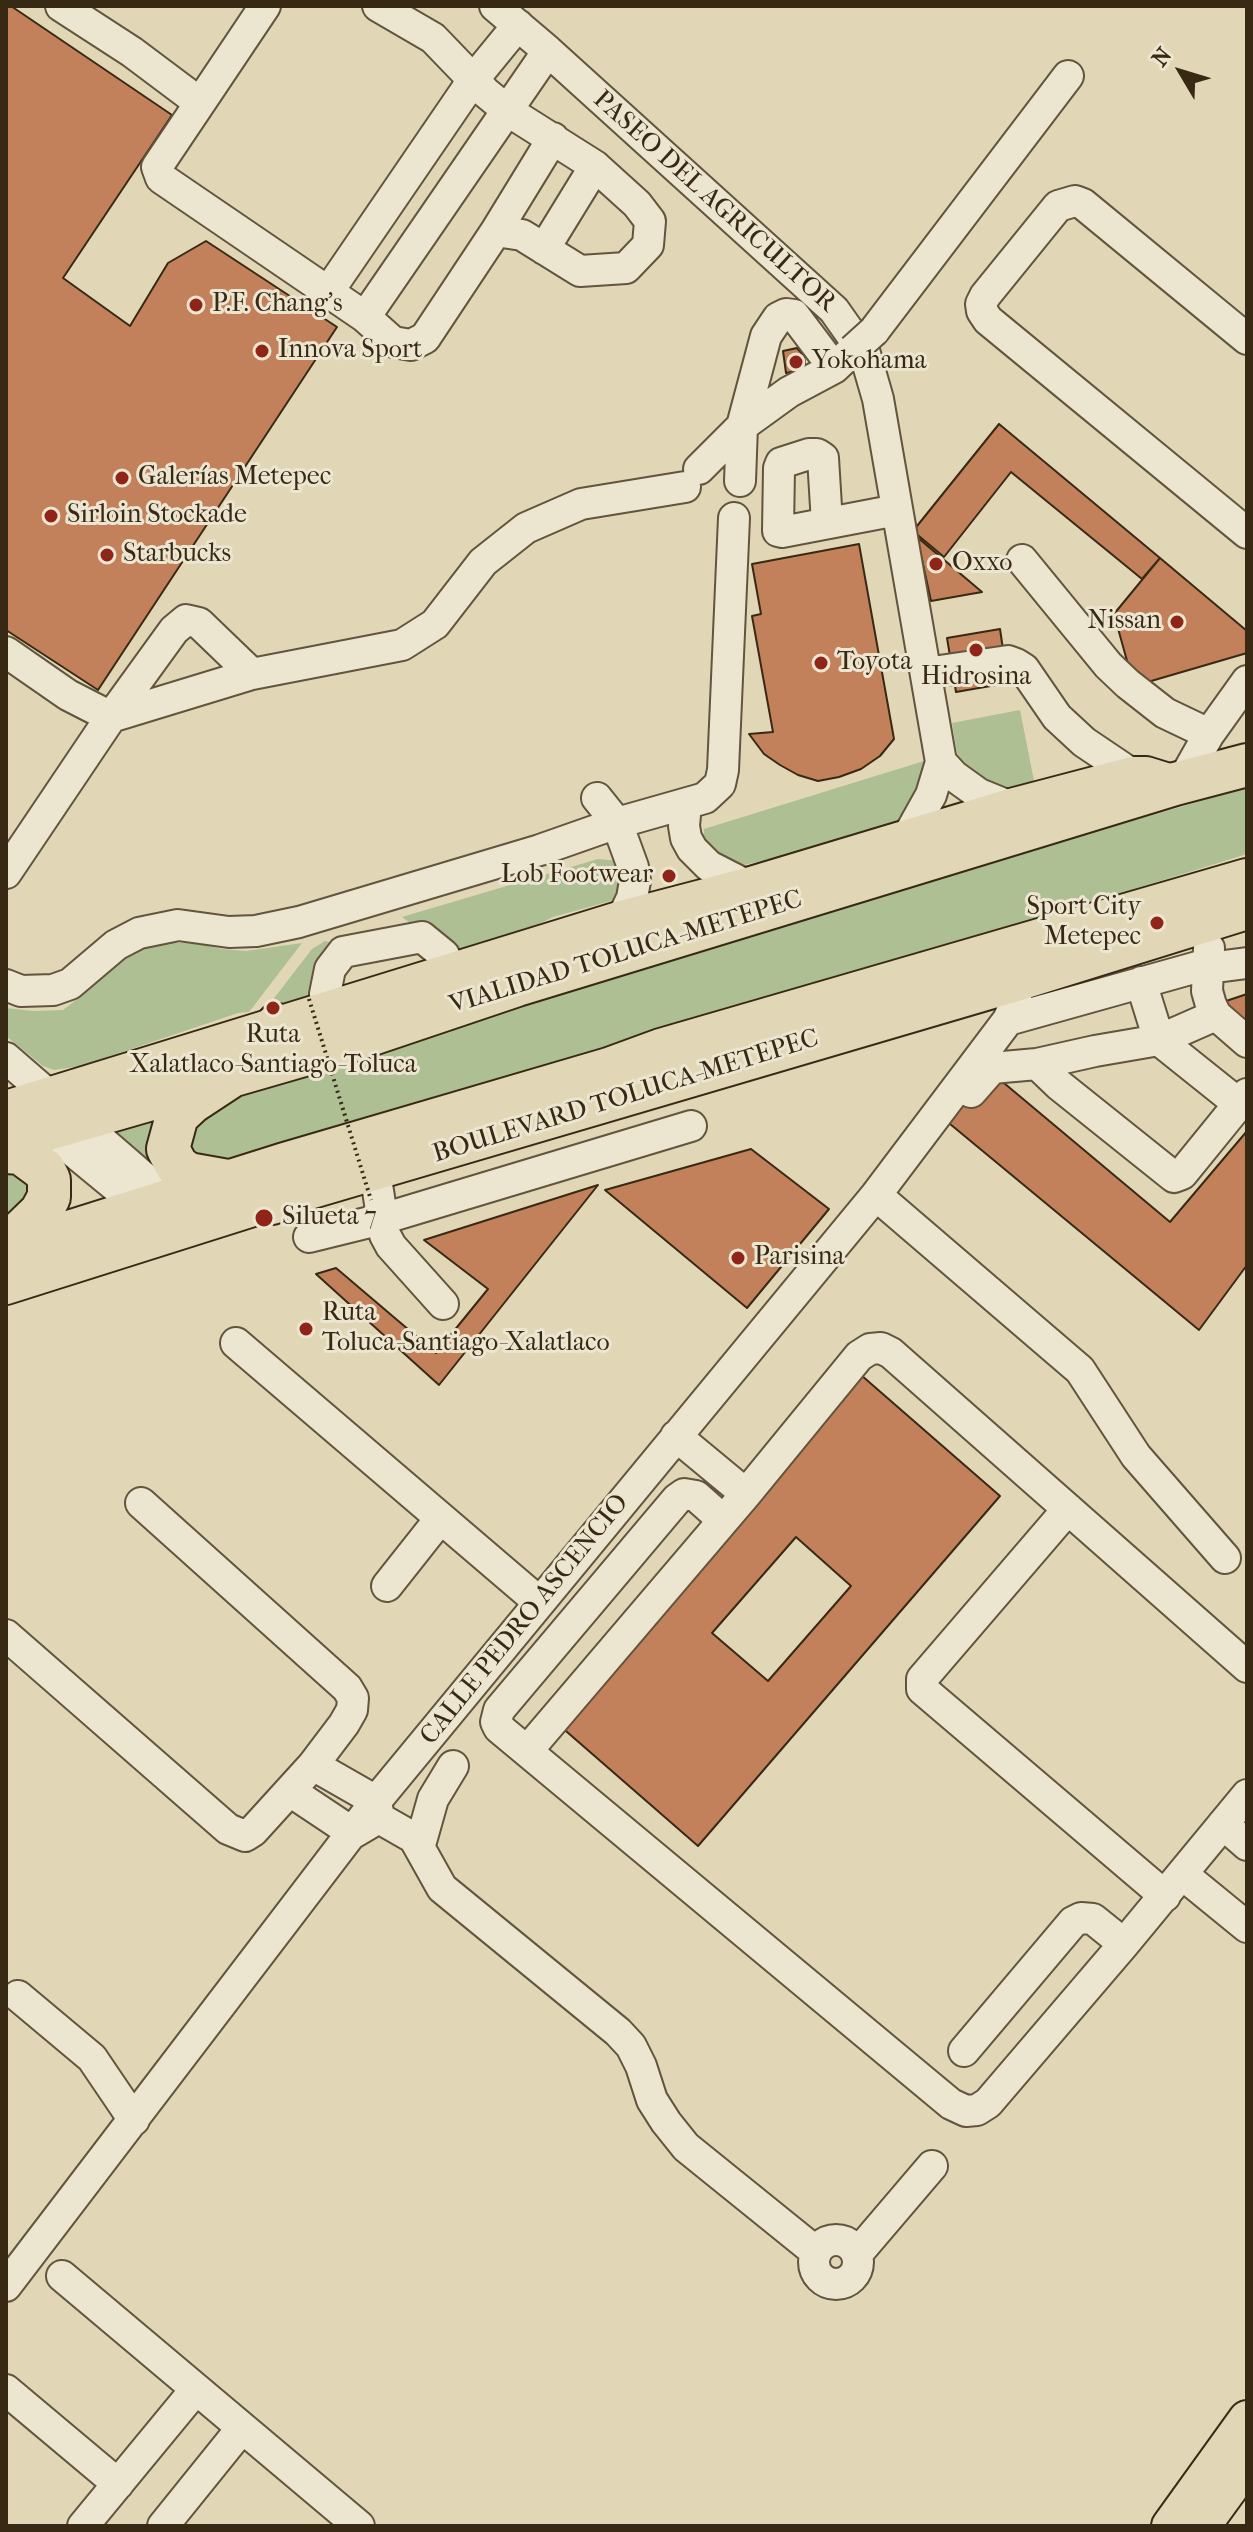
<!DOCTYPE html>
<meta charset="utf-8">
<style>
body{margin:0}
#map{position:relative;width:1253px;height:2532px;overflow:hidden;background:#e1d7b6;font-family:"IM FELL French Canon",serif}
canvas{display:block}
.frame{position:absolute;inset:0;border:8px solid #382915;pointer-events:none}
.north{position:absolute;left:1141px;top:32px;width:80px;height:80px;-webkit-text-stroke:6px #ece5d0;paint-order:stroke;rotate:308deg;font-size:22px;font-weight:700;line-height:32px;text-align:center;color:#382915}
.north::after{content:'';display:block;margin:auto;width:28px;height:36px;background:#382915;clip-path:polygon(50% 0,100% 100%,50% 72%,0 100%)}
</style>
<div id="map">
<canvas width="1253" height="2532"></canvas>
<div class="frame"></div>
<div class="north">N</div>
</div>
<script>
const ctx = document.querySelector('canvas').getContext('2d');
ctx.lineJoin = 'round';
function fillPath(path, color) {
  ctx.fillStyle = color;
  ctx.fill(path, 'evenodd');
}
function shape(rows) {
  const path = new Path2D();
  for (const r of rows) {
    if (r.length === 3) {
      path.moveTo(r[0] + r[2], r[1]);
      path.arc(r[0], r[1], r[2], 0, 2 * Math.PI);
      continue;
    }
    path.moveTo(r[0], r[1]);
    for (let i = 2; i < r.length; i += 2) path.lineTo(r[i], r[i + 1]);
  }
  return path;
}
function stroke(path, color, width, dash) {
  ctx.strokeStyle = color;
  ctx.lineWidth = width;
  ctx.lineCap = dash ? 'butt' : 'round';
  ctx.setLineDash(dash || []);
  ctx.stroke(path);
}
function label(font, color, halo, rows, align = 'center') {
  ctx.font = font + ' "IM FELL French Canon",serif';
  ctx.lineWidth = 6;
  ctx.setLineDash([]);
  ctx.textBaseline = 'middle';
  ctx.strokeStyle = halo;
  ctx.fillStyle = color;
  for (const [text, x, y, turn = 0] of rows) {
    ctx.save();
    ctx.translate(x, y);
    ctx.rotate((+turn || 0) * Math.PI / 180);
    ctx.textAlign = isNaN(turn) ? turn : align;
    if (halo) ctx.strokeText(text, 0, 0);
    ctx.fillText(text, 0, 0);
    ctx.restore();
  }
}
const green = shape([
 [1020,710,1035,786,997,790,975,779,958,758,952,723],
 [924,761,927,777,908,820,813,849,735,867,703,843,704,829],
 [1247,788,1247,854,238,1167,193,1166,184,1123,225,1097,632,964],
 [598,859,619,861,625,897,553,917,488,949,468,955,432,939,402,917],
 [325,941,329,942,344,961,311,995,265,1010,312,949],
 [163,942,202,944,222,949,246,951,302,943,249,1012,238,1013,81,1066,54,1070,43,1066,6,1036,6,1008,33,1011,63,1010,88,991,123,952],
 [171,1103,158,1173,105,1128],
 [23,1162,36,1197,6,1220,6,1163]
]);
const building = shape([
 [6,6,11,6,172,115,63,278,130,326,168,263,206,241,337,327,98,690,6,630,6,6],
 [797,348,804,356,806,369,786,373,783,351,797,348],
 [999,424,1160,558,1142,579,1011,472,944,557,913,531,999,424],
 [917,537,982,592,931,601,917,537],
 [859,544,894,739,880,756,861,769,839,777,818,781,798,775,780,765,764,754,749,734,773,732,752,616,761,614,752,564,859,544],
 [1160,558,1247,631,1247,653,1134,686,1114,614,1160,558],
 [1000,629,1008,683,956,692,947,638,1000,629],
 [1247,994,1247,1031,1214,1005,1247,994],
 [992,1073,1170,1222,1247,1131,1247,1265,1199,1330,944,1119,959,1101,965,1106,992,1073],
 [751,1149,829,1209,747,1308,605,1190,751,1149],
 [598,1185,439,1385,316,1274,336,1268,436,1353,488,1289,424,1240,598,1185],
 [861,1375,1000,1496,698,1846,559,1725,861,1375],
 [796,1537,851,1586,768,1681,712,1633,796,1537]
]);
const minor = shape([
 [61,6,132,52,200,103,157,167,161,178,365,317,393,342,411,345,425,338,496,231,522,235,580,271,626,268,648,245,650,221,637,204,595,166,508,111,485,92,433,38,378,6],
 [495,6,548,51,834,310,865,354,878,399,941,762,931,795,907,838],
 [200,103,265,6],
 [496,231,553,138],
 [544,249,595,166],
 [328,292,473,80,518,25],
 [365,317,548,51],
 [874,331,1068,76],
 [1247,339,1083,204,1075,201,1058,206,985,296,981,304,982,311,988,320,1247,533],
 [699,469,742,426,789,392,834,368,849,354],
 [740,481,742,426,766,336,778,318,786,314,794,315,834,368],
 [827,523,823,458,817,454,809,454,781,463,779,468,778,531,782,532,897,510],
 [1022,560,1108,665,1128,684,1165,713,1209,734],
 [6,652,68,695,111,717,252,674,402,645,435,624,483,562,526,528,581,504,685,487],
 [926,673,1008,661,1016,664,1024,669,1057,717,1084,742,1133,775],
 [941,762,954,776,979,794,1011,807],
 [1182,782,1209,734,1247,681],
 [597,798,617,823,633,867,635,881,632,898,622,919],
 [686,804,684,826,686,838,692,849,709,866,748,886],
 [6,873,111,717,174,630,186,620,199,623,252,674],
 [1209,948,1207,991,1211,1005,1216,1015,1247,1042],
 [1141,982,1159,1040,1239,1104],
 [6,985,21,991,53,990,70,984,116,945,139,933,178,925,229,932,256,931,299,922,540,850,617,823,705,798,720,784,723,770,734,518],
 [327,1010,325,994,330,969,343,952,422,937,444,955,452,973],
 [1216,1015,1159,1040,1095,1051,1037,1064,1059,1085,1174,1177,1182,1174,1247,1094],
 [1008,1020,1208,964,1224,966,1247,963],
 [6,1058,170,1200],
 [971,1092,992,1068,1037,1064],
 [35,1120,143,1209],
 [375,1172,385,1235,391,1246,443,1304],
 [876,1195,1080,1370,1136,1456,1225,1558],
 [309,1237,382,1219,691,1126],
 [236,1343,539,1602],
 [746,1494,859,1356,870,1349,881,1348,891,1353,1247,1667],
 [1068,1509,922,1679,922,1689,1165,1896],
 [723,1520,696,1496,684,1494,677,1499,499,1710,496,1722,499,1728,951,2104,966,2111,977,2110,988,2103,1124,1944,1247,1795],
 [387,1586,440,1519],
 [6,1635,228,1829,245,1836,253,1831,313,1765,344,1724,352,1710,353,1698,347,1688,141,1503],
 [527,1751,746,1494,676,1436],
 [313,1765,376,1801,379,1818],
 [290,1791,353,1833,370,1823],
 [379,1818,414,1838,442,1888,618,2032,631,2046,641,2066,652,2100,666,2122,686,2147,816,2252],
 [1223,1824,1247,1845],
 [420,1845,433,1799,453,1766],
 [1182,1874,1247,1927],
 [18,1996,92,2058,134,2120],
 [964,2051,1073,1922,1081,1918,1093,1919,1124,1944],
 [836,2262,22],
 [857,2254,932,2166],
 [62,2276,359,2526],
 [6,2286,376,1801,876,1195,1008,1020,1016,1002,1016,983,1011,963],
 [6,2390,118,2484],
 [83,2526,196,2389],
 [163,2526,242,2428]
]);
const major = shape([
 [6,1109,622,919,748,886,1011,807,1133,775,1146,775,1175,784],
 [6,1286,278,1200,1016,983,1247,911],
 [1170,2526,1247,2419],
 [1202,2526,1247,2464]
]);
const highway = shape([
 [6,1141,345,1043,517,985,1175,784,1247,765],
 [6,1152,21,1153,44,1170,49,1180,49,1197,41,1212,6,1246],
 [272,1203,233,1182,188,1174,177,1166,168,1149,177,1116,192,1102,233,1075,277,1025],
 [6,1252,285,1164,609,1069,661,1050,1247,880]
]);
const pathBridge = shape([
 [309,999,371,1200]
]);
const minorBridge = shape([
 [853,350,874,331]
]);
const markers = [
 [196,305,8,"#8f2418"],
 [262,351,8,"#8f2418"],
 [796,362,8,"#8f2418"],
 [122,478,8,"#8f2418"],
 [51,516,8,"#8f2418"],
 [107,555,8,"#8f2418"],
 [936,564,8,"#8f2418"],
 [1177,622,8,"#8f2418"],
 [976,650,8,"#8f2418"],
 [821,663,8,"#8f2418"],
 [669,876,8,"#8f2418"],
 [1157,923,8,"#8f2418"],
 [273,1008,8,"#8f2418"],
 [264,1218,10,"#8f2418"],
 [738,1258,8,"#8f2418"],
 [306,1329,8,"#8f2418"]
];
const streetNames = [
 ["PASEO DEL AGRICULTOR",714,202,42],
 ["VIALIDAD TOLUCA-METEPEC",626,953,-17],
 ["BOULEVARD TOLUCA-METEPEC",626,1097,-17],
 ["CALLE PEDRO ASCENCIO",525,1620,-51]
];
const poiNames = [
 ["P.F. Chang's",212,305],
 ["Innova Sport",278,351],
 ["Yokohama",812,362],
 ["Galerías Metepec",138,478],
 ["Sirloin Stockade",67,516],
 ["Starbucks",123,555],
 ["Oxxo",952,564],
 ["Nissan",1161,622,"right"],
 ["Toyota",837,663],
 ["Hidrosina",976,678,"center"],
 ["Lob Footwear",653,876,"right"],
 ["Sport City",1141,908,"right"],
 ["Metepec",1141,938,"right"],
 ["Ruta",273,1036,"center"],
 ["Xalatlaco-Santiago-Toluca",273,1066,"center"],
 ["Silueta 7",282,1218],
 ["Parisina",754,1258],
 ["Ruta",322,1314],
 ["Toluca-Santiago-Xalatlaco",322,1344]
];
fillPath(green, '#adbf93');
fillPath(building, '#c3815b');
stroke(building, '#382915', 2);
stroke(minor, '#62543d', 34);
stroke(major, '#382915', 40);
stroke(highway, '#382915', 46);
stroke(minor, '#ece5d0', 30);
stroke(major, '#e1d7b6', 36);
stroke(highway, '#e1d7b6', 42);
stroke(minorBridge, '#62543d', 34, []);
stroke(pathBridge, '#382915', 4, [2, 4]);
stroke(minorBridge, '#ece5d0', 30);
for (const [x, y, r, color] of markers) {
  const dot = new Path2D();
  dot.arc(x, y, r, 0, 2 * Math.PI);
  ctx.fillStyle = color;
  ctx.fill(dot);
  stroke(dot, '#ece5d0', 3);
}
label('26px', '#382915', '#ece5d0', streetNames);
label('26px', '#382915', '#ece5d0', poiNames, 'left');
</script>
